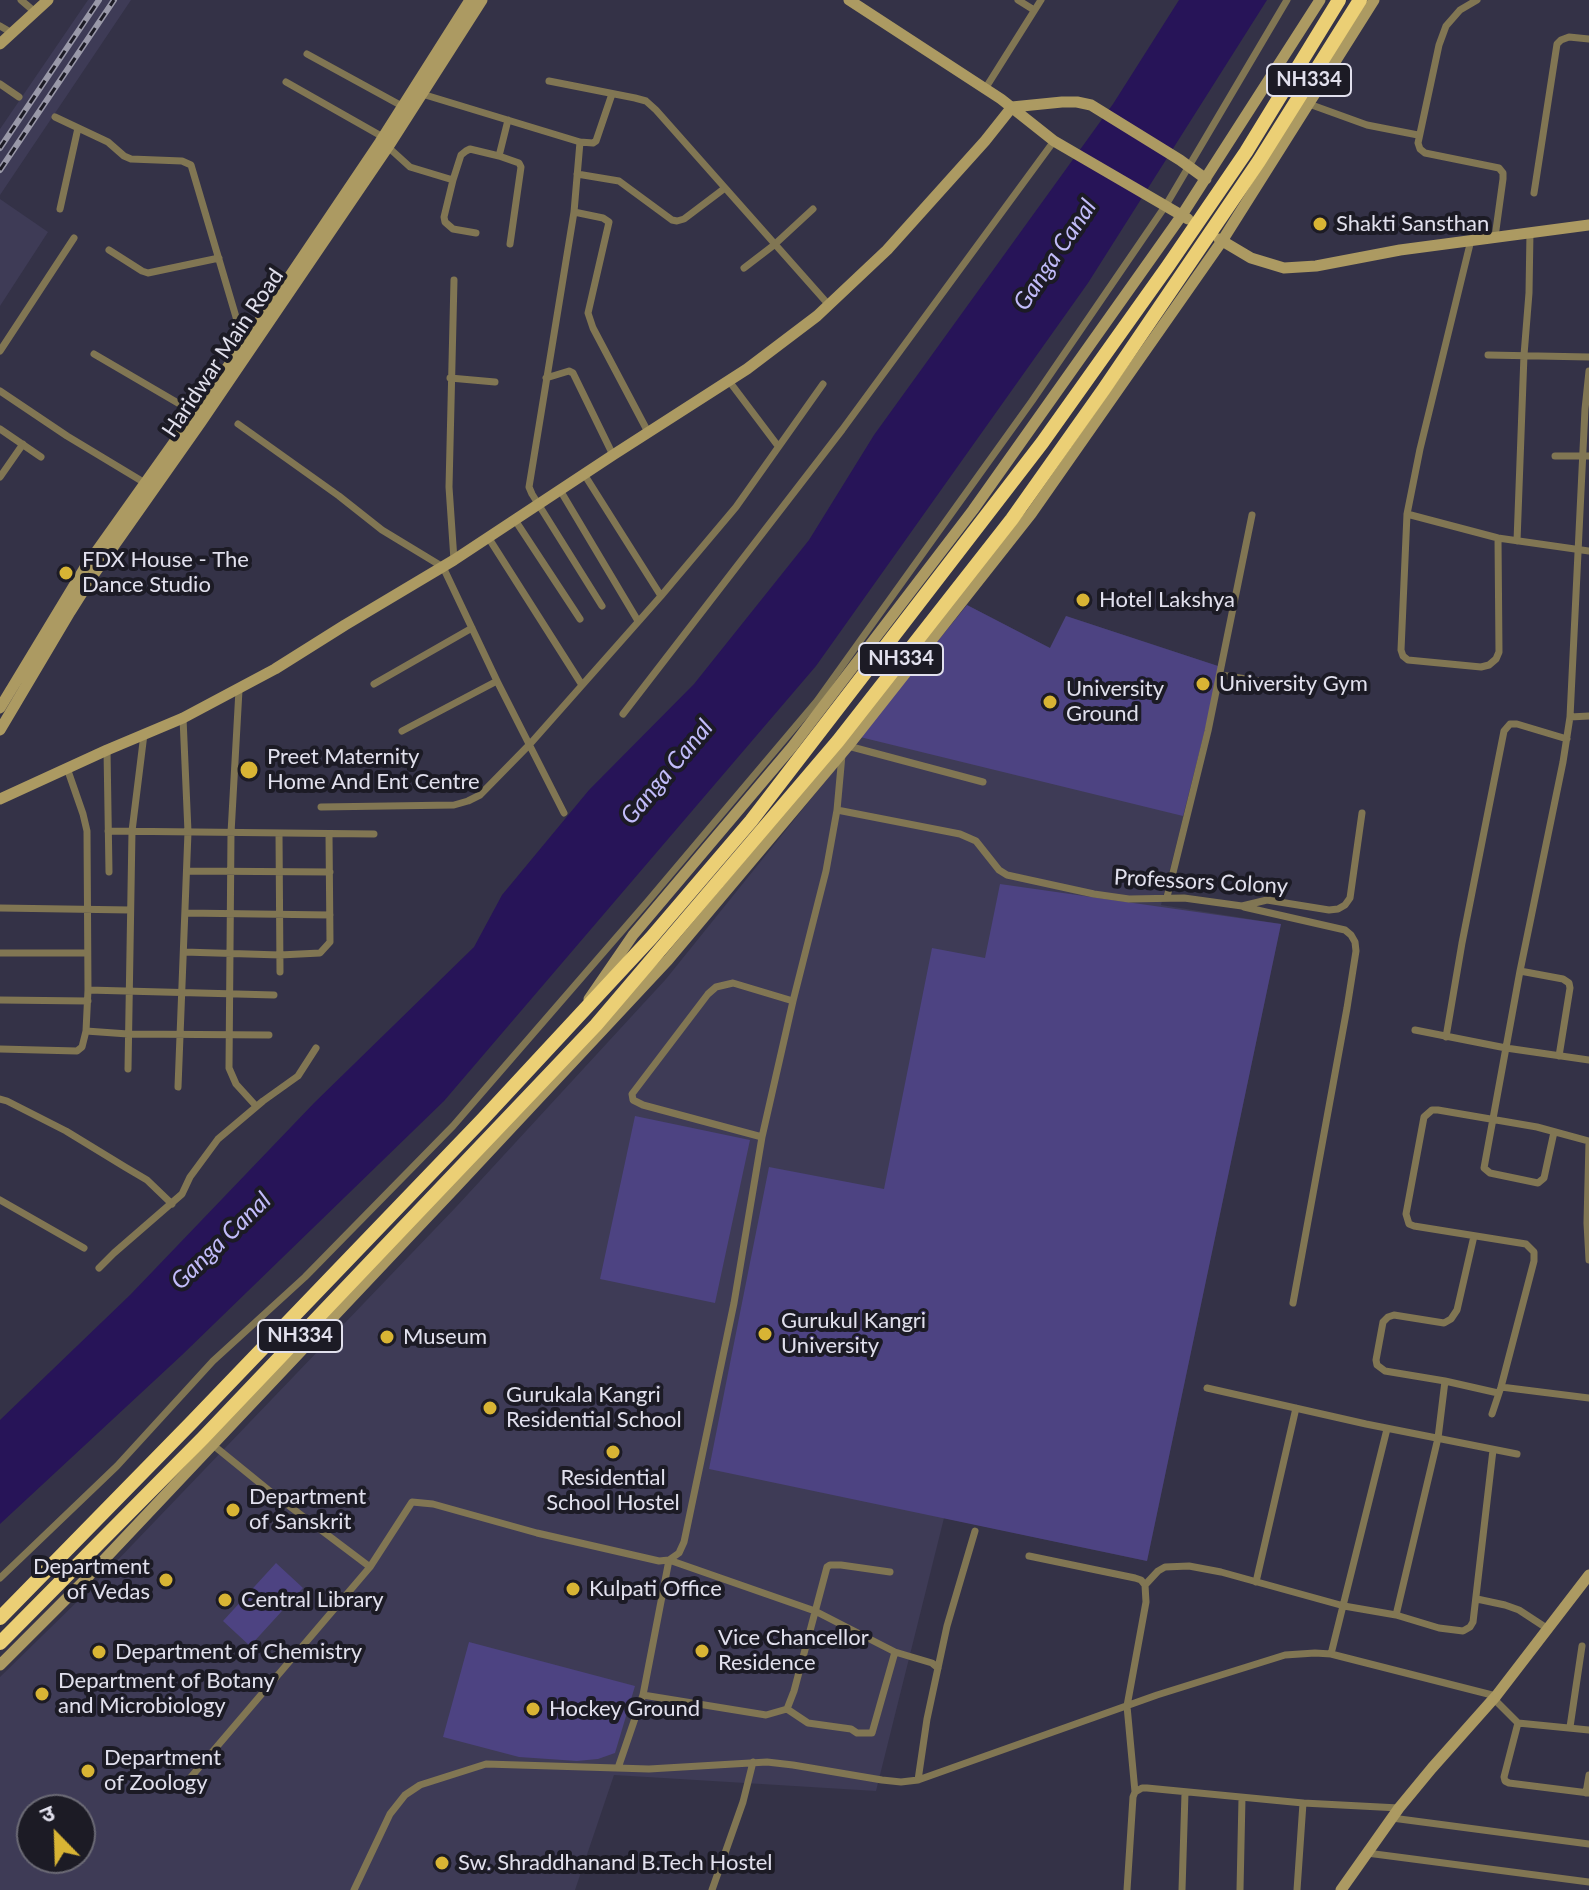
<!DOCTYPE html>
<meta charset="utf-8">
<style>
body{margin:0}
#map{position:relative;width:1589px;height:1890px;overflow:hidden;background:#343247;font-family:Lato,"Noto Sans Devanagari",sans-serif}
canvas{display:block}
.north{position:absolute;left:16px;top:1794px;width:80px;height:80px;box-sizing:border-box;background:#1c1b25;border:2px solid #6b6a75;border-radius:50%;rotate:337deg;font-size:22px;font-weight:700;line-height:32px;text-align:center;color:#e1e0ed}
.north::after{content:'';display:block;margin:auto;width:28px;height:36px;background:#d8b434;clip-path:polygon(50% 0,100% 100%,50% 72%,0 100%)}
</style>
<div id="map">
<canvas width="1589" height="1890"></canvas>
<div class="north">उ</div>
</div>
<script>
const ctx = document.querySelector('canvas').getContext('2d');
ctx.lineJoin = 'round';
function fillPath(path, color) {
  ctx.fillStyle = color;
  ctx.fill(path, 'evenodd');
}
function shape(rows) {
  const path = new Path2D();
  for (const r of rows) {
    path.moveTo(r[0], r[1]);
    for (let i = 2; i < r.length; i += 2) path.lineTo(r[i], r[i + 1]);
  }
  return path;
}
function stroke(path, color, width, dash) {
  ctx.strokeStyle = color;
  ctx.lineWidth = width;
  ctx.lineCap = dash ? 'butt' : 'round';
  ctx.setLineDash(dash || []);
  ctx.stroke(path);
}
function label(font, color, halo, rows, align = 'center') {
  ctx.font = font + ' Lato,sans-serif';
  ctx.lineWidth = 8;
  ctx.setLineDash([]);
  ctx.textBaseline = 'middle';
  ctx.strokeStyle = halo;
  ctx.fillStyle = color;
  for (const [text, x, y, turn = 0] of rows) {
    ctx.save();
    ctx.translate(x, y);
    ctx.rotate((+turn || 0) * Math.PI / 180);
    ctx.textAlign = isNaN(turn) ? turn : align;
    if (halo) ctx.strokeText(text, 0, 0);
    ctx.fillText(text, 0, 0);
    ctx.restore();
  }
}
const built = shape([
 [88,0,131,0,0,195,0,129],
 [0,199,48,232,0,306],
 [967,605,1050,648,1066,616,1221,667,1161,905,1281,924,1147,1561,944,1518,876,1791,614,1775,575,1890,0,1890,0,1677,88,1591,457,1206,666,979],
 [32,1810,80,1810,80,1858,32,1858]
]);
const green = shape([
 [967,605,1050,648,1066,616,1221,667,1183,816,860,737],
 [1000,884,1281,924,1147,1561,709,1469,769,1167,884,1189,932,948,985,958],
 [635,1116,750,1140,715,1303,600,1279],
 [276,1563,303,1588,250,1646,223,1621],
 [469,1642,635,1686,615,1753,598,1759,577,1761,519,1757,443,1737]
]);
const water = shape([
 [1179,0,1267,0,1088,283,816,666,444,1101,182,1355,0,1524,0,1420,130,1295,314,1103,474,947,502,895,589,790,694,684,809,540,874,435,1113,104]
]);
const street = shape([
 [21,0,35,12],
 [1018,0,1034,10],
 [1477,0,1460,10,1446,26,1439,45,1418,143,1420,149,1425,153,1499,168,1503,173,1503,179,1495,237],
 [0,26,12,33],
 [307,54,402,106],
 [549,81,635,98,646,101,656,110,828,304],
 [286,82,383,137],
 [0,84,19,97],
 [985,89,1041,0],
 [422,94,580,142,593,143,596,141,612,94],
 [1309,104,1367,125,1418,135],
 [55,117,108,142,124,156,131,159,182,161,191,165,244,344],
 [580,142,574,212,529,487,532,494,602,606],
 [388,147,410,167,453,180],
 [499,156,508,120],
 [577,174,619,181,672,220,677,221,684,219,725,188],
 [1534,193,1557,44,1561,40,1569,37,1589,39],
 [60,209,78,128],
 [574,212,603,218,609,222,588,313,593,328,648,432],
 [476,233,453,229,445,222,444,217,453,180,461,155,466,151,470,149,499,156,519,163,521,167,510,244],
 [1471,240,1420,449,1407,514,1401,650,1403,656,1408,660,1481,667,1489,665,1496,659,1499,652,1498,538],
 [109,250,142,271,148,273,219,258],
 [744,268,774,245,813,209],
 [454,280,449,487,454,560],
 [0,351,74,238],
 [94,354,195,413],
 [1488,355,1589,357],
 [450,378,495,382],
 [546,378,569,371,573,373,613,455],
 [729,381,778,446],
 [0,391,67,436,145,483],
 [238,424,339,496,382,530,443,567,497,681,564,813],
 [0,429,41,457],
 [1555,456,1589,456],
 [584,474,661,596],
 [0,477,23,444],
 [560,490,638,621],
 [1407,514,1498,538,1589,551],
 [515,520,580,619],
 [488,537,582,685],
 [1517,541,1524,355,1529,293,1530,232],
 [1221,675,1297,687],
 [374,684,472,628],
 [239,690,231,833,229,1068,236,1084,256,1106],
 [623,714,842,430,1054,141],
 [1570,717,1589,716],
 [402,731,497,681],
 [848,746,983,782],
 [107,750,109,872],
 [321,807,454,805,468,801,480,795,530,744,661,596,736,507,823,384],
 [837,810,960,834,976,841,999,870,1007,875,1094,894,1129,899,1184,898,1242,906,1267,900,1329,910,1338,909,1345,905,1350,898,1362,813],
 [108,831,374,834],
 [279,833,280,972],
 [187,871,330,872],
 [1167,897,1208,731,1252,515],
 [1244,907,1345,930,1351,935,1355,942,1356,951,1347,1008,1293,1303],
 [0,908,130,910],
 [185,913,330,915],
 [184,952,280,955,320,953,330,942,329,834],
 [0,953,87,953],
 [1520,971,1563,979,1569,983,1570,988,1559,1056],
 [88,990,274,995],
 [0,1000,88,1001],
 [1415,1030,1506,1048,1589,1060],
 [86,1031,128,1034,269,1035],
 [1446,1037,1462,943,1504,731,1510,724,1517,724,1567,739],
 [0,1049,77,1051,82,1047,86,1031,88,990,87,831,83,814,67,768],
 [128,1069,132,831,144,734],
 [178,1087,188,832,183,718],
 [0,1099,7,1101,66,1131,125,1167,147,1180,172,1204],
 [1554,1132,1544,1178,1538,1183,1490,1173,1484,1168,1520,971,1563,762,1570,717,1585,409,1589,371],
 [762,1137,643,1105,633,1100,632,1094,708,994,716,987,733,983,793,1001],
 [1589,1141,1587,1223,1589,1260],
 [0,1200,84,1248],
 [1474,1236,1457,1310,1451,1319,1444,1323,1394,1315,1388,1317,1383,1322,1376,1360,1377,1365,1385,1371,1445,1381,1498,1393],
 [99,1268,114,1253,182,1194,190,1177,218,1139,263,1101,298,1076,316,1048],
 [1501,1387,1589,1398],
 [1207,1388,1366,1424,1517,1454],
 [1492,1414,1501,1387,1534,1261,1534,1252,1526,1244,1414,1226,1409,1224,1406,1214,1424,1117,1432,1110,1438,1110,1537,1127,1589,1141],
 [213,1445,272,1493,370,1567],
 [1029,1556,1135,1578,1141,1580,1145,1585,1146,1602,1127,1706,1135,1792],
 [0,1578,117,1466,213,1361,305,1277,453,1126,648,901,817,701,1032,401,1166,205,1287,0],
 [1256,1582,1296,1408],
 [1145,1585,1158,1571,1165,1567,1189,1566,1221,1572,1344,1606,1396,1615,1439,1628,1463,1631,1470,1627,1473,1622,1493,1450],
 [1477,1599,1505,1605,1519,1610,1548,1629],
 [1396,1615,1438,1438,1445,1381],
 [1331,1654,1387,1429],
 [643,1695,766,1715,787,1709,808,1723,851,1729,857,1733,872,1733,895,1652],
 [1494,1699,1518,1723],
 [787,1709,794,1691,827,1567,830,1565,841,1565,890,1572],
 [1570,1727,1582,1646],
 [1589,1730,1518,1723,1504,1777,1505,1781,1509,1783,1589,1793],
 [618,1768,643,1695,669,1560,815,1611,895,1652,932,1663,938,1668],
 [918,1780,927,1719,947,1626,975,1531],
 [185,1784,370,1567,412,1502,433,1504,537,1533,659,1561,669,1560,679,1553,684,1542,734,1303,762,1137,793,1001,826,871,837,810,842,755],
 [1586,1793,1589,1775],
 [1303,1803,1399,1808],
 [1392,1818,1589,1844],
 [1367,1853,1589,1882],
 [354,1890,390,1814,405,1795,420,1785,486,1764,649,1769,767,1762,793,1765,882,1780,901,1782,918,1780,1157,1695,1285,1655,1315,1653,1331,1654,1496,1696],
 [712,1890,743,1802,753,1762],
 [1127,1890,1133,1797,1135,1792,1142,1788,1147,1788,1303,1803,1297,1890],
 [1182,1890,1185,1793],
 [1240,1890,1242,1798]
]);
const secondary = shape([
 [849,0,1001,99,1054,141,1188,219],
 [0,44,48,0],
 [1219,239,1251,258,1284,268,1316,266,1400,250,1589,225],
 [0,708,84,569,244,344,380,142,470,0],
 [0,730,70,612,94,574,201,422,388,147,482,0],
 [0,799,107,750,183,718,275,669,345,625,454,560,613,455,747,369,817,316,887,250,985,141,1012,107,1062,102,1077,102,1091,105,1180,160,1206,179],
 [589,999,633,935,792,747,973,510,1182,215,1320,0],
 [0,1665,84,1581,455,1188,668,960,848,746,1031,514,1222,241,1374,0],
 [1341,1890,1399,1808,1432,1768,1496,1696,1589,1575]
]);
const highway = shape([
 [0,1618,191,1423,482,1120,651,938,751,821,1042,443,1168,266,1246,152,1339,0],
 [0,1643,203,1438,596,1025,838,741,1012,519,1104,389,1259,161,1360,0]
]);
const rail = shape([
 [0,148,99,0],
 [0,170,114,0]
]);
const markers = [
 [1320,224,8,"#d8b434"],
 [66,573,8,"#d8b434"],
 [1083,600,8,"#d8b434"],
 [1203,684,8,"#d8b434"],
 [1050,702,8,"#d8b434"],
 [249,770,10,"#d8b434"],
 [765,1334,8,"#d8b434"],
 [387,1337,8,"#d8b434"],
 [490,1408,8,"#d8b434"],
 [613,1452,8,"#d8b434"],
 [233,1510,8,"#d8b434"],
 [166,1580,8,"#d8b434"],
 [573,1589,8,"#d8b434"],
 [225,1600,8,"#d8b434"],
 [702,1651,8,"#d8b434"],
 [99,1652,8,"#d8b434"],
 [42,1694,8,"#d8b434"],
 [533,1709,8,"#d8b434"],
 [88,1771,8,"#d8b434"],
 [442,1863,8,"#d8b434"]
];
const shields = [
 [1309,80,84],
 [901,659,84],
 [300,1336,84]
];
const shieldNames = [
 ["NH334",1309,80],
 ["NH334",901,659],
 ["NH334",300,1336]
];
const poiNames = [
 ["Shakti Sansthan",1336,224],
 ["FDX House - The",82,560],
 ["Dance Studio",82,585],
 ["Hotel Lakshya",1099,600],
 ["University Gym",1219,684],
 ["University",1066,689],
 ["Ground",1066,714],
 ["Preet Maternity",267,757],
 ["Home And Ent Centre",267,782],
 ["Gurukul Kangri",781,1321],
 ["University",781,1346],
 ["Museum",403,1337],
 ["Gurukala Kangri",506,1395],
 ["Residential School",506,1420],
 ["Residential",613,1478,"center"],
 ["School Hostel",613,1503,"center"],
 ["Department",249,1497],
 ["of Sanskrit",249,1522],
 ["Department",150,1567,"right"],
 ["of Vedas",150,1592,"right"],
 ["Kulpati Office",589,1589],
 ["Central Library",241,1600],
 ["Vice Chancellor",718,1638],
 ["Residence",718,1663],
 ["Department of Chemistry",115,1652],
 ["Department of Botany",58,1681],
 ["and Microbiology",58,1706],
 ["Hockey Ground",549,1709],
 ["Department",104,1758],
 ["of Zoology",104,1783],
 ["Sw. Shraddhanand B.Tech Hostel",458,1863]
];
const streetNames = [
 ["Haridwar Main Road",223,353,-56],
 ["Professors Colony",1201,882,3]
];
const waterNames = [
 ["Ganga Canal",1055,255,-56],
 ["Ganga Canal",667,772,-50],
 ["Ganga Canal",221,1241,-44]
];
fillPath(built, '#3e3b56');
fillPath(green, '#4d4382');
fillPath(water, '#271458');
stroke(street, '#817653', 7);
stroke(secondary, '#ac9a62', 11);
stroke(highway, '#ebcf75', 14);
stroke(rail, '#9998a8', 6);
stroke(rail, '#1c1b25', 3, [9]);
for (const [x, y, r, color] of markers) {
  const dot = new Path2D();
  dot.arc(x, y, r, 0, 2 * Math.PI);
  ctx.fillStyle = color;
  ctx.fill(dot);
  stroke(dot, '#1c1b25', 3);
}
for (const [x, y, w] of shields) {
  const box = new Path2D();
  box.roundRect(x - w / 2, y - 16, w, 32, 6);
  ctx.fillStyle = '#1c1b25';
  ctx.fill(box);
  stroke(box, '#e1e0ed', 2);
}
label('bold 20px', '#e1e0ed', null, shieldNames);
label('22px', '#e1e0ed', '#1c1b25', poiNames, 'left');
label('22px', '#e1e0ed', '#1c1b25', streetNames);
label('italic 24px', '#c2bcfa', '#1c1b25', waterNames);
</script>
